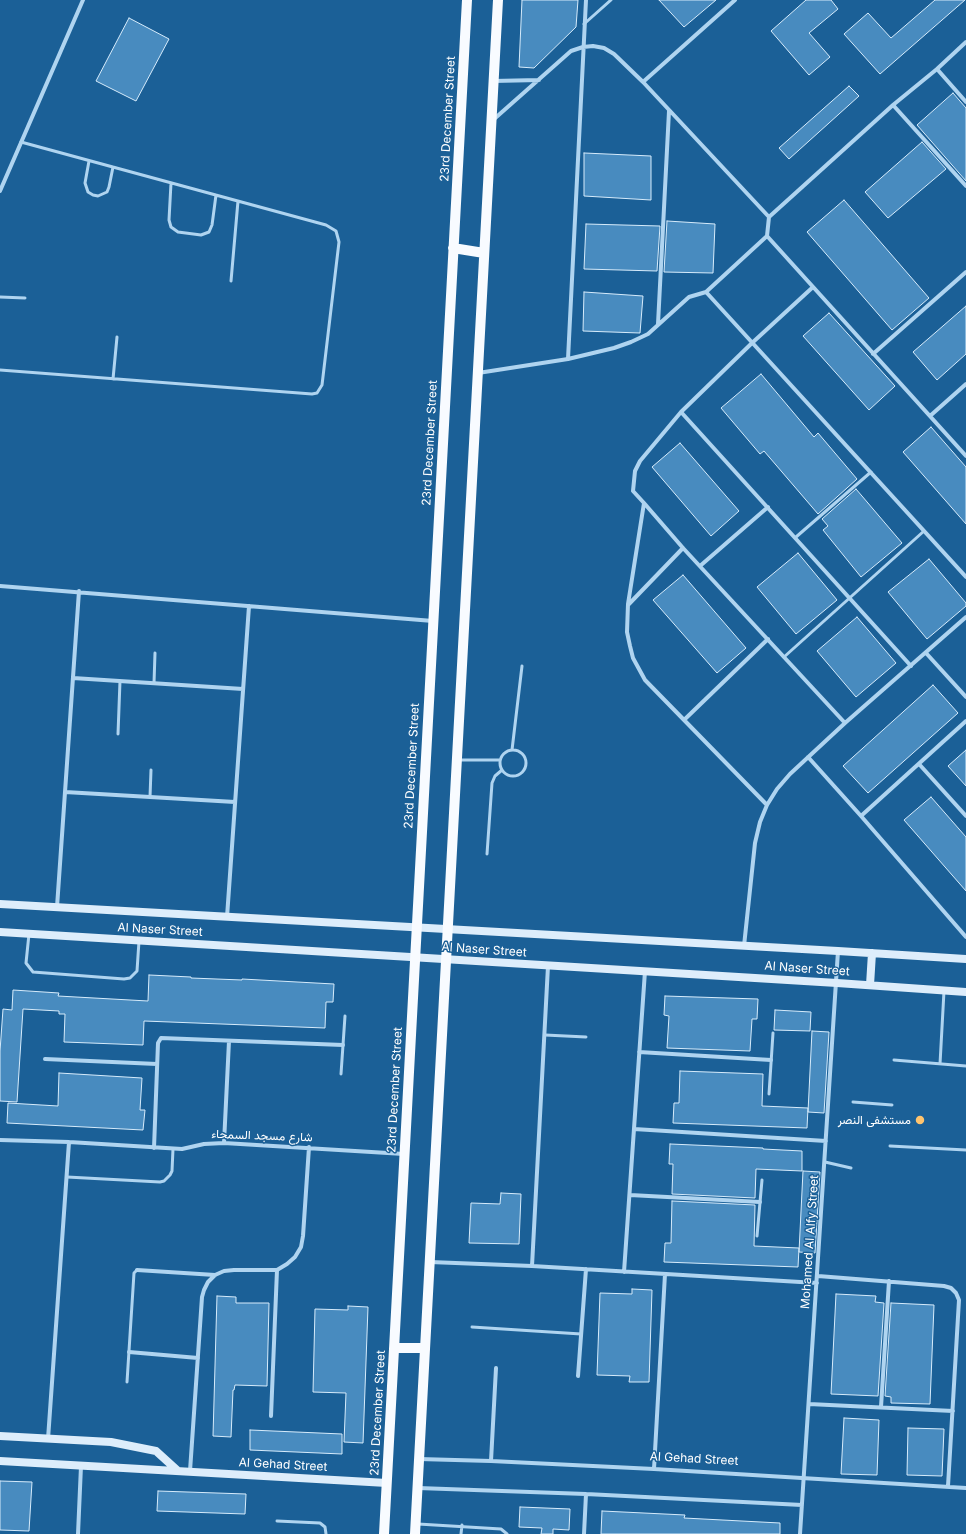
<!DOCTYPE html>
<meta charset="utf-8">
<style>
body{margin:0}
canvas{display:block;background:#1b6097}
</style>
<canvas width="966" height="1534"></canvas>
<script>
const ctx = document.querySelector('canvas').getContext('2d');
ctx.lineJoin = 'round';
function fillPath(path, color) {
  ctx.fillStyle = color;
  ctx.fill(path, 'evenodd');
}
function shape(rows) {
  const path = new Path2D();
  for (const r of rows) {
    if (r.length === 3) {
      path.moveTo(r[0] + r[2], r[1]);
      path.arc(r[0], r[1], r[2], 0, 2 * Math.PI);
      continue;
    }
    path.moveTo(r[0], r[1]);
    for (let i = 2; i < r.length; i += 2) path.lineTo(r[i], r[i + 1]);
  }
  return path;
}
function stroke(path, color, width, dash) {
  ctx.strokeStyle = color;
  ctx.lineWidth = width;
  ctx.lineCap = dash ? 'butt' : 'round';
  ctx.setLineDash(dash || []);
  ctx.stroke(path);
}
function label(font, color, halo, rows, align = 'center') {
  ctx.font = font + ' Inter,Vazirmatn,sans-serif';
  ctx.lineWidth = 3;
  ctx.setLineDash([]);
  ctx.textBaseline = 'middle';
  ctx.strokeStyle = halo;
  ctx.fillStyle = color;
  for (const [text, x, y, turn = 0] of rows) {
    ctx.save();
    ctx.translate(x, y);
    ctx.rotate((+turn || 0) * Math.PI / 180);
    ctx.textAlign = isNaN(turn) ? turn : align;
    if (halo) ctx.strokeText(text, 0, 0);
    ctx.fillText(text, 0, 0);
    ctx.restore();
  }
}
const building = shape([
 [522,0,578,0,576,27,534,68,519,67,522,0],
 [659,0,716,0,684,27,659,0],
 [806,0,831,0,838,9,809,33,830,57,809,75,771,31,806,0],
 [935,0,965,0,880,74,844,34,868,13,891,38,935,0],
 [129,18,169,39,136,101,96,81,129,18],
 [849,86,859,96,789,159,779,148,849,86],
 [953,93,966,108,966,181,917,125,953,93],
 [922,142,946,169,888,218,865,192,922,142],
 [584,153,651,156,651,200,584,196,584,153],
 [844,200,929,298,892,330,807,232,844,200],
 [667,221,715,224,713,273,664,272,667,221],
 [586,224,660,226,657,271,584,269,586,224],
 [584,292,643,296,640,333,583,331,584,292],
 [966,306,966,354,937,380,913,352,966,306],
 [829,313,895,386,869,410,803,336,829,313],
 [761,374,814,437,818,433,857,479,818,514,764,451,760,454,721,408,761,374],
 [931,427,966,467,966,524,903,452,931,427],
 [680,443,739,511,711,536,652,467,680,443],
 [856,489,902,543,861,577,823,530,828,526,822,519,856,489],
 [798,553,837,600,796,634,757,587,798,553],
 [929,559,966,603,966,606,927,639,888,592,929,559],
 [683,575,746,648,717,673,653,600,683,575],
 [857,617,896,663,856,697,817,651,857,617],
 [933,685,958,713,868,793,843,766,933,685],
 [966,750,966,786,948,766,966,750],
 [931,797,966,837,966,891,904,820,931,797],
 [149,975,191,977,191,978,242,980,242,979,334,984,333,1002,326,1002,325,1028,144,1021,143,1045,64,1042,65,1014,59,1014,59,1011,23,1009,17,1102,0,1101,0,1051,3,1009,12,1010,13,990,59,993,58,996,148,1001,149,975],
 [665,996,758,999,757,1019,752,1019,750,1051,667,1048,669,1016,664,1015,665,996],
 [775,1010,811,1012,810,1031,774,1030,775,1010],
 [812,1031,829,1032,824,1113,808,1112,812,1031],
 [680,1071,763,1074,762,1106,808,1108,807,1128,673,1123,674,1103,679,1103,680,1071],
 [59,1073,142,1078,140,1110,145,1110,143,1130,7,1123,8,1103,58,1106,59,1073],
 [670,1144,763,1148,763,1149,802,1151,802,1171,756,1169,755,1198,672,1194,673,1164,669,1164,670,1144],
 [803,1171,820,1172,815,1253,799,1252,803,1171],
 [501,1193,521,1194,519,1244,469,1243,471,1203,500,1204,501,1193],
 [672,1201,755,1205,754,1246,799,1248,798,1267,664,1262,665,1243,671,1243,672,1201],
 [632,1289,652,1290,649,1382,629,1382,630,1376,597,1375,600,1293,632,1294,632,1289],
 [836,1294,876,1296,875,1302,884,1303,878,1396,831,1394,836,1294],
 [217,1296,236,1297,236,1303,269,1303,267,1386,235,1385,234,1390,233,1390,231,1437,213,1436,217,1296],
 [891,1303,934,1305,930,1404,891,1403,891,1397,885,1396,891,1303],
 [348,1306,368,1307,363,1443,344,1442,346,1393,313,1392,315,1309,348,1310,348,1306],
 [844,1418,879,1420,877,1475,841,1474,844,1418],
 [908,1428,944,1429,942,1476,907,1475,908,1428],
 [250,1430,342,1434,342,1454,250,1450,250,1430],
 [0,1481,32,1482,29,1531,0,1530,0,1481],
 [158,1491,246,1494,245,1514,157,1511,158,1491],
 [520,1507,570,1509,569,1530,553,1529,553,1534,541,1534,542,1528,519,1527,520,1507],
 [602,1511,685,1515,684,1518,780,1523,780,1534,601,1534,602,1511]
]);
const lane = shape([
 [584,24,611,0],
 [89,161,85,183,88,192,93,195,98,196,107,192,109,187,113,167],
 [171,183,169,220,171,227,178,232,201,235,209,232,212,225,216,195],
 [231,281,238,201],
 [0,297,25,298],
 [0,370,312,394,317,393,322,385,339,242,336,231,326,225,21,142],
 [113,379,117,337],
 [796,537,871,472],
 [784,657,924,531],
 [154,683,155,653],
 [118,734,120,681],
 [512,750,522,666],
 [513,763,13],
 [459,760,500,760],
 [150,797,151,770],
 [487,854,492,783,495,776,502,770],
 [29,934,26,963,33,972,124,979,130,978,137,971,139,941],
 [545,1035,586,1037],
 [894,1060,966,1066],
 [940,1064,944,991],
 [341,1074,345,1016],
 [769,1094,773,1033],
 [853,1102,892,1105],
 [890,1146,966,1150],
 [825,1162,851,1168],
 [67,1177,160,1182,164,1181,170,1175,172,1171,173,1149],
 [757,1236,762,1180],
 [472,1327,581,1334],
 [127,1382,134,1273,137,1270],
 [277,1521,320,1523,325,1527,326,1534],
 [418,1524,501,1529,507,1534],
 [461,1534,462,1525]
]);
const street = shape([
 [937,69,966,102],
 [493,81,539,80],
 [643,82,735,0],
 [893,105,966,186],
 [493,120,571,51,583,47,593,46,604,48,614,54,643,82,769,217],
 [0,191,83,0],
 [767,236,966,456],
 [813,287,752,343,681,412,911,666],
 [706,292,966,577],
 [658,324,669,111],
 [873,354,966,272],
 [568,359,586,0],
 [478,373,568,359,614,348,631,342,648,334,689,297,706,292,767,236,769,217,893,105,937,69,966,42],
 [681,412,640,461,635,471,633,491,644,503,628,604,627,632,630,646,633,658,645,680,767,805],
 [930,416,966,384],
 [644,503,683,548,845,723],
 [700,566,768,507],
 [0,586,433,621],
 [629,604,683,548],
 [926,653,966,697],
 [73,678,243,689],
 [684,720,768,639],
 [808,757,861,816,966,937],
 [919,764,966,816],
 [65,792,235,802],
 [861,816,966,721],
 [57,907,79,591],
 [227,917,249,606],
 [744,946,755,843,760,822,767,805,777,789,790,774,845,723,966,617],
 [639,1052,771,1060],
 [45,1059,157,1064],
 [634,1129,826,1141],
 [0,1140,69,1142,182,1149,204,1144,224,1143,404,1154],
 [224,1143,229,1041],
 [154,1148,158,1043,161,1038,343,1045],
 [630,1195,760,1202],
 [430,1262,532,1266,817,1283],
 [532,1266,548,966],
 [137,1270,215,1275],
 [624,1272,645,971],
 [818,1276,944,1286,951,1288,956,1293,959,1300,948,1486],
 [129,1352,198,1358],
 [578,1376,586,1269],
 [809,1404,953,1411],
 [881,1407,889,1281],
 [271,1416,277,1270],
 [48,1439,69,1142],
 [419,1459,491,1461,654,1469,966,1488],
 [491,1461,496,1368],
 [654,1469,665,1274],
 [190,1471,202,1297,204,1290,208,1282,215,1275,224,1271,234,1270,277,1270,287,1264,295,1257,301,1247,303,1236,309,1147],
 [418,1488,586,1494,802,1505],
 [78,1534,81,1466],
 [584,1534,586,1494],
 [800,1534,838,951]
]);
const secondary = shape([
 [0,904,838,951,966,959],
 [0,932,837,983,966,992],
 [870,985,872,953],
 [0,1436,111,1442,156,1451,178,1471],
 [0,1461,387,1483]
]);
const primary = shape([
 [453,248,484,253],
 [394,1348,425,1348],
 [384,1534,467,0],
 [415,1534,498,0]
]);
const markers = [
 [920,1120,5,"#ffc46e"]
];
const streetNames = [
 ["23rd December Street",448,119,-87],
 ["23rd December Street",430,443,-87],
 ["23rd December Street",412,766,-87],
 ["Al Naser Street",160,930,3],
 ["Al Naser Street",484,950,4],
 ["Al Naser Street",807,969,4],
 ["23rd December Street",395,1090,-87],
 ["شارع مسجد السمحاء",262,1136,2],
 ["Mohamed Al Alfy Street",810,1242,-86],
 ["23rd December Street",378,1413,-87],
 ["Al Gehad Street",694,1459,3],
 ["Al Gehad Street",283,1465,3]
];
const poiNames = [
 ["مستشفى النصر",911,1120]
];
fillPath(building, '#488bbf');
stroke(building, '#d6ebfb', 1);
stroke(lane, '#afd4f0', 3);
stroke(street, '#afd4f0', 4);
stroke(secondary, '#ddedfb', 8);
stroke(primary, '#f8fbff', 10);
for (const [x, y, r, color] of markers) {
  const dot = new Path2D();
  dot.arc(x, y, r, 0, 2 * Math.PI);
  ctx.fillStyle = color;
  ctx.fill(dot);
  stroke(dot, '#1b6097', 1.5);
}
label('12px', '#fff', '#1b6097', streetNames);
label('12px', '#fff', '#1b6097', poiNames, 'right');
</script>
